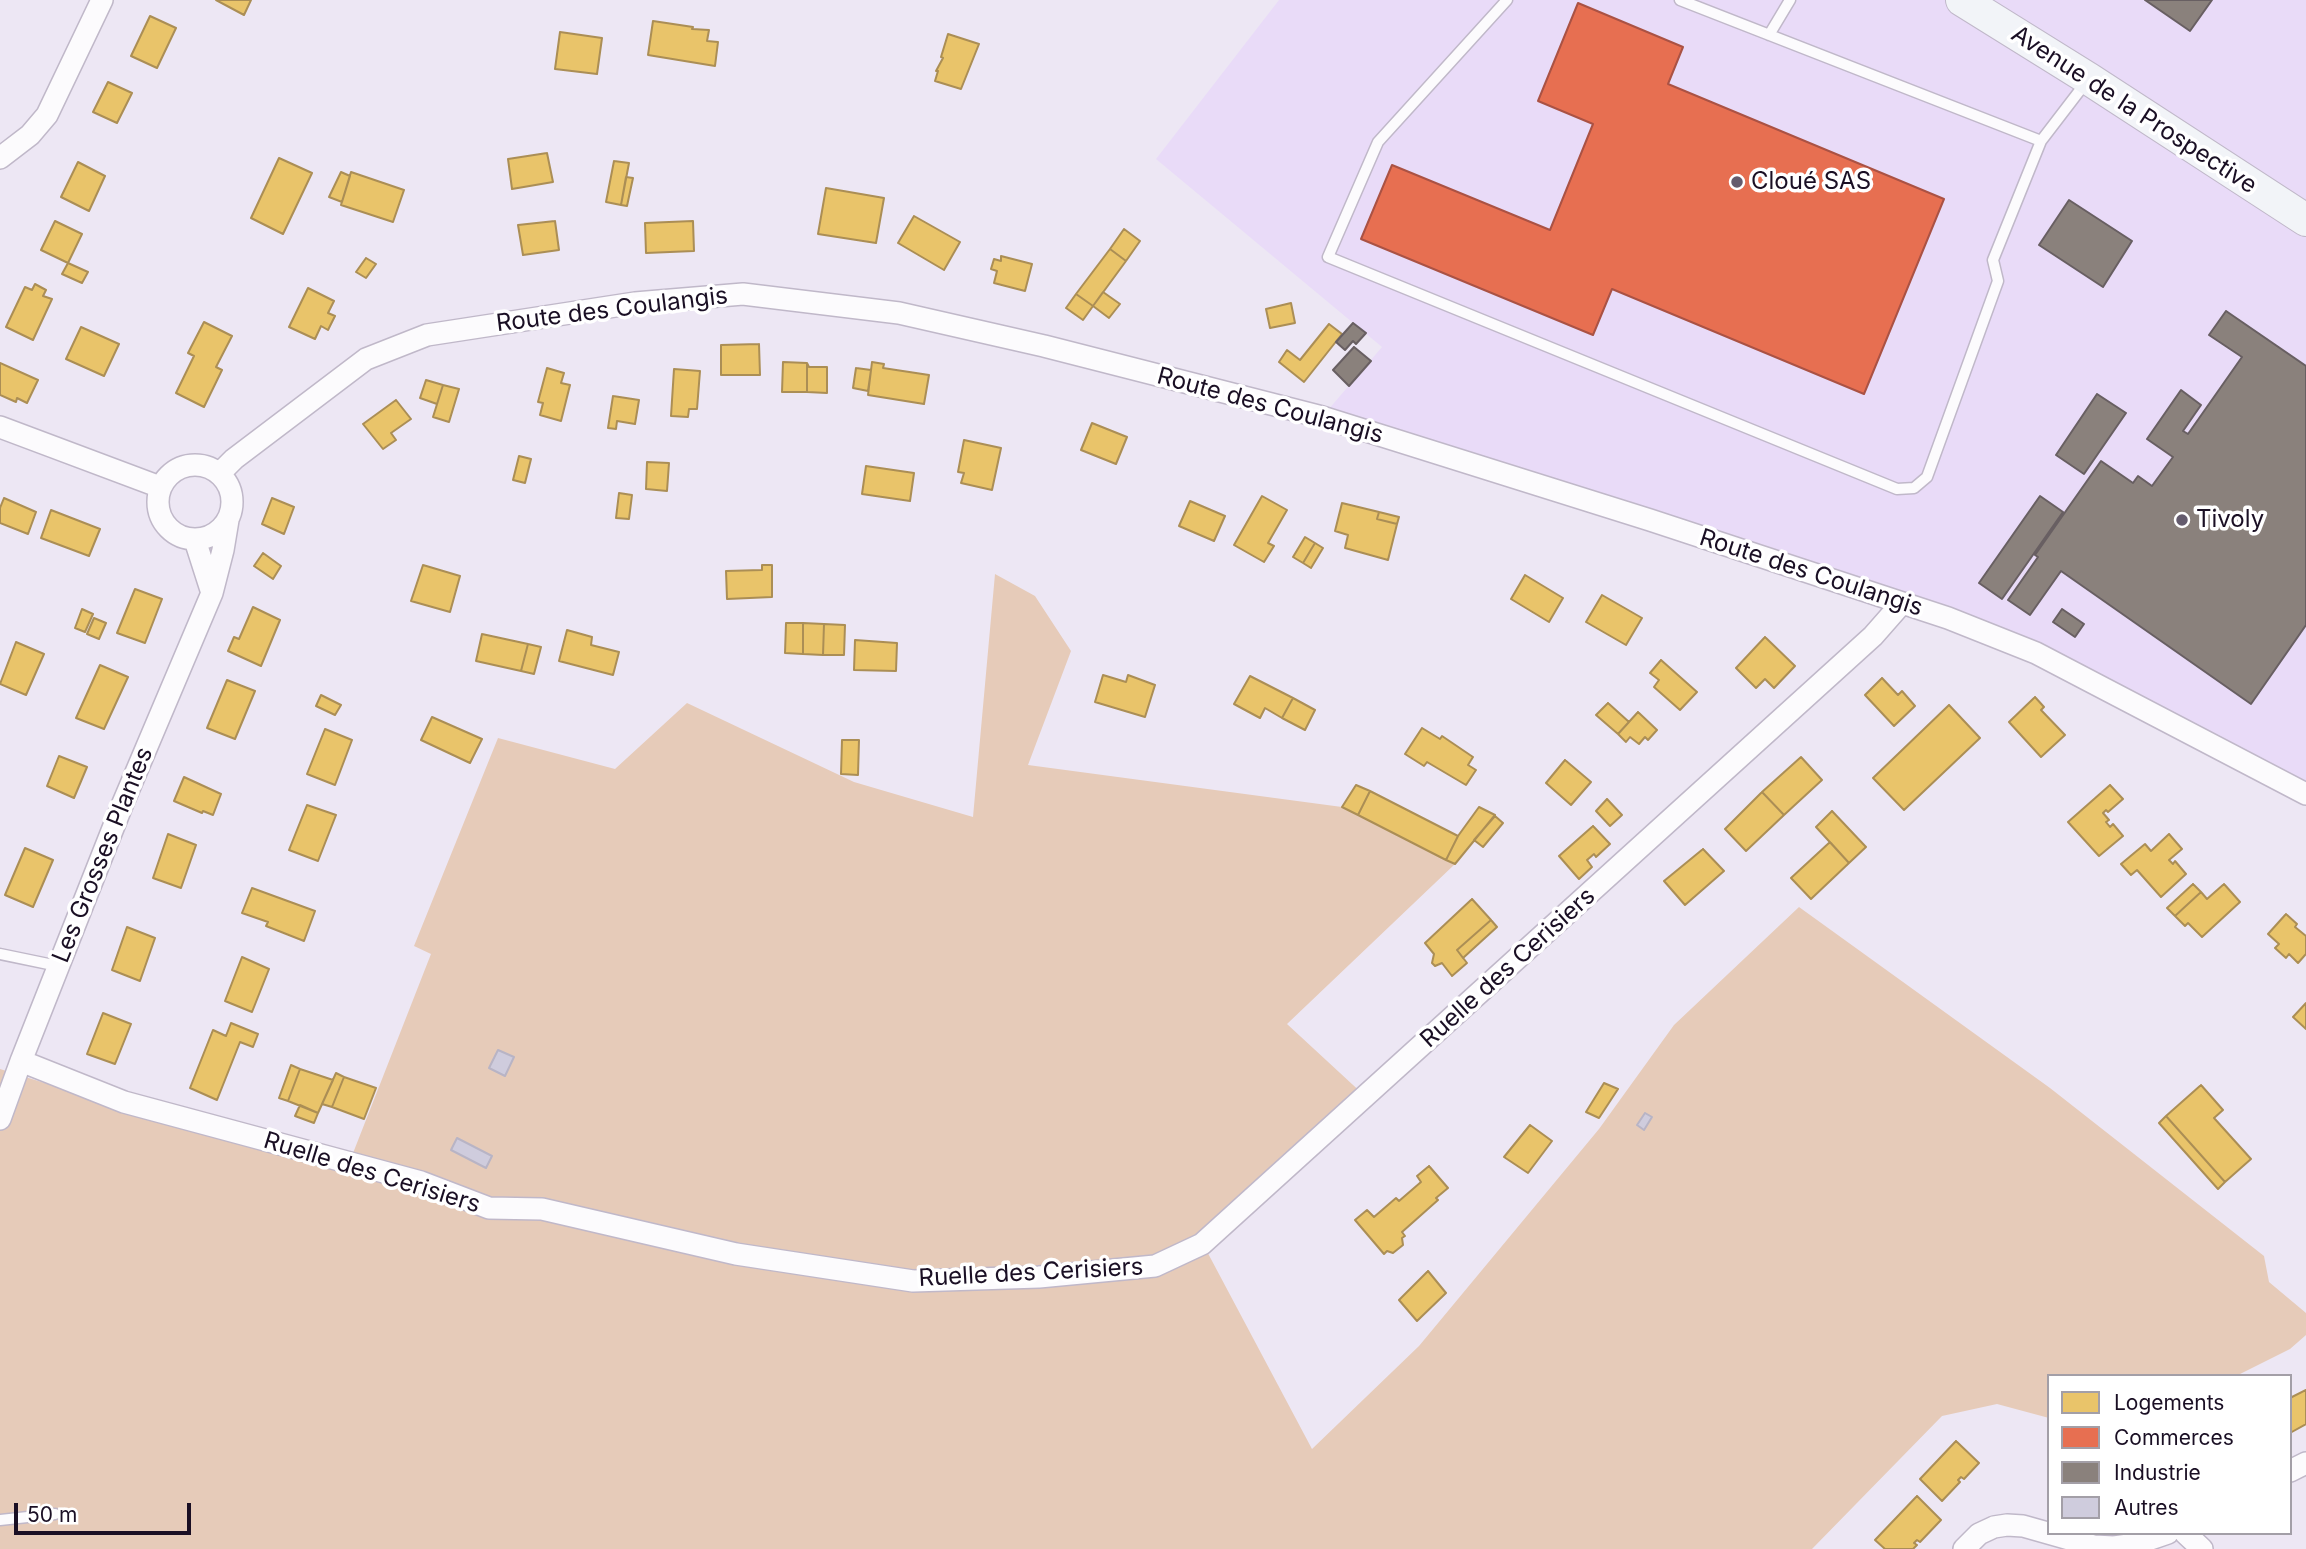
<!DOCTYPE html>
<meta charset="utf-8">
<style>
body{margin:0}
#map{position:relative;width:2306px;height:1549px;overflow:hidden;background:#ede7f4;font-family:Inter,sans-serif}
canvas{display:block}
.legend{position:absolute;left:2047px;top:1374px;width:245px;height:161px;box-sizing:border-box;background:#fff;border:2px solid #a39fa7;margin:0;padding:9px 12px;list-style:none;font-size:21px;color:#1a0f24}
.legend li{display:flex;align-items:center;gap:14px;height:35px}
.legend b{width:35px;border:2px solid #a39fa7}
.scale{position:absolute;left:14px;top:1503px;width:177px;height:32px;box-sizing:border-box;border:4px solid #1a0f24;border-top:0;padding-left:9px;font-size:21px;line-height:24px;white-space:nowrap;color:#1a0f24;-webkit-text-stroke:5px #fff;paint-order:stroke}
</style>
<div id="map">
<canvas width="2306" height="1549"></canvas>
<ul class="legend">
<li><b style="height:19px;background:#e9c46a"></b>Logements</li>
<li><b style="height:19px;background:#e76f51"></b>Commerces</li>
<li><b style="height:19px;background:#8a817c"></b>Industrie</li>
<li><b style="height:19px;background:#cfccdd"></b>Autres</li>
</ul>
<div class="scale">50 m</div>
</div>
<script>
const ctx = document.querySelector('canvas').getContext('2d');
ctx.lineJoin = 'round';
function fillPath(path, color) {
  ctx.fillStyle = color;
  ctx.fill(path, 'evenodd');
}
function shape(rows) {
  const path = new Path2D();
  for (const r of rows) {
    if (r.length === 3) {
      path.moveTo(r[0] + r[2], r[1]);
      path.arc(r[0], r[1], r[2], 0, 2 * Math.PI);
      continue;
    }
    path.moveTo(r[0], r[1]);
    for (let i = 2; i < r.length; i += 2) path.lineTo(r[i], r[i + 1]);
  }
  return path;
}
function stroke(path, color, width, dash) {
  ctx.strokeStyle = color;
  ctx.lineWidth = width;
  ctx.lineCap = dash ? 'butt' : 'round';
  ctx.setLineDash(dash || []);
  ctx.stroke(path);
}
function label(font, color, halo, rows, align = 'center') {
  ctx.font = font + ' Inter,sans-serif';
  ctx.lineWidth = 7;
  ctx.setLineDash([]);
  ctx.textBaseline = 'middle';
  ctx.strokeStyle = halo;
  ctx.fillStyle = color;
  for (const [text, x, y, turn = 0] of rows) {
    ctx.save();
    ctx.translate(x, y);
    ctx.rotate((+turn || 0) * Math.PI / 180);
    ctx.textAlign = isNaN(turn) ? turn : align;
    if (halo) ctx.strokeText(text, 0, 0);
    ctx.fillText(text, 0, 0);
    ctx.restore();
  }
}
const built = shape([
 [1279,0,2306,0,2306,794,2036,653,1322,417,1382,347,1156,159]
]);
const green = shape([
 [995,574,1035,596,1071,651,1028,765,1342,807,1455,864,1287,1024,1366,1097,1203,1244,1312,1449,1419,1346,1599,1129,1674,1025,1799,907,2050,1088,2264,1256,2269,1282,2306,1313,2306,1335,2290,1349,2236,1376,2049,1376,2049,1418,1997,1404,1942,1416,1812,1549,0,1549,0,1069,201,1132,346,1171,431,954,414,946,498,738,615,769,687,703,854,782,973,817]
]);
const homes = shape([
 [216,0,251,0,244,15,216,0],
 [150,16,176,28,157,68,131,56,150,16],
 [653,21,693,27,692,29,709,30,707,41,718,42,715,66,648,55,653,21],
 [560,32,602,38,597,74,555,69,560,32],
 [948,34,979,44,961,89,935,81,938,71,936,71,943,58,941,57,948,34],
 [108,82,132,93,117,123,93,112,108,82],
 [547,153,553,182,512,189,508,159,547,153],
 [279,158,312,173,283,234,251,218,279,158],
 [614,161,629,163,621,205,606,202,614,161],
 [78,162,105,176,89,211,61,197,78,162],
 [341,172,350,176,342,202,329,197,341,172],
 [351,172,404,190,393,222,341,205,351,172],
 [626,177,633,178,627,206,621,205,626,177],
 [826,188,884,198,876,243,818,234,826,188],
 [914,216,960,242,944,270,898,243,914,216],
 [55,221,82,234,68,263,41,250,55,221],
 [555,221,559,250,523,255,518,225,555,221],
 [693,221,694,251,646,253,645,223,693,221],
 [1124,229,1140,241,1126,261,1110,249,1124,229],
 [1110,249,1126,261,1093,306,1076,294,1110,249],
 [1001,256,1032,264,1025,291,994,283,997,271,991,269,994,259,1001,261,1001,256],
 [366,258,376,264,366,278,356,272,366,258],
 [68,263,88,272,82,283,62,274,68,263],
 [35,284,46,290,43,296,52,299,33,340,6,327,25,287,32,290,35,284],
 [308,288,334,301,328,313,335,316,328,330,321,326,315,339,289,327,308,288],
 [1103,292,1120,304,1109,318,1093,306,1103,292],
 [1076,294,1093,306,1083,320,1066,308,1076,294],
 [1291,303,1295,323,1270,328,1266,309,1291,303],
 [204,322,232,336,216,367,222,370,204,407,176,393,194,356,188,353,204,322],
 [1329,324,1342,334,1304,382,1279,362,1287,350,1300,360,1329,324],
 [81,327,119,344,104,376,66,359,81,327],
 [759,344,760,375,721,375,721,345,759,344],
 [783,362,807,363,807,392,782,392,783,362],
 [872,362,884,364,883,368,929,375,924,404,868,395,872,362],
 [0,363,38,380,27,403,17,398,16,402,0,395,0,363],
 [807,363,809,367,827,367,827,393,807,392,807,363],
 [547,368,564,373,561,383,570,385,561,421,540,415,543,403,538,402,547,368],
 [856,368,871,370,868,391,853,388,856,368],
 [674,369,700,371,697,409,689,409,688,417,671,416,674,369],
 [426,380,443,385,437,404,420,398,426,380],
 [443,385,459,389,449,422,433,417,443,385],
 [613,396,639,400,635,424,617,421,616,429,608,428,613,396],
 [396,400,411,419,391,433,396,440,383,449,363,424,396,400],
 [1092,423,1127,437,1116,464,1081,450,1092,423],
 [964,440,1001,448,992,490,961,483,964,473,958,472,964,440],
 [519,456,531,459,525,483,513,480,519,456],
 [647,462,669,463,667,491,646,489,647,462],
 [866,466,914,473,910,501,862,494,866,466],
 [619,493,632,495,629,519,616,518,619,493],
 [1262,496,1287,510,1268,543,1274,546,1264,562,1234,545,1262,496],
 [4,498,36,512,28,534,0,523,0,508,4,498],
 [272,498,294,507,284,534,262,524,272,498],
 [1190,501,1225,516,1214,541,1179,526,1190,501],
 [1342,503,1379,512,1377,519,1397,524,1388,560,1345,548,1348,535,1335,531,1342,503],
 [51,510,100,529,89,556,41,538,51,510],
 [1379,512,1399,517,1397,524,1377,519,1379,512],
 [1305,537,1315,543,1303,563,1293,557,1305,537],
 [1315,543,1323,548,1311,568,1303,563,1315,543],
 [263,553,281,566,273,579,254,566,263,553],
 [423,565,460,576,450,612,411,601,423,565],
 [762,565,772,565,772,597,727,599,726,571,762,570,762,565],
 [1525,575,1563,598,1549,622,1511,599,1525,575],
 [135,589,162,599,145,643,117,633,135,589],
 [1602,595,1642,618,1626,645,1586,622,1602,595],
 [253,607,280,620,261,666,228,651,234,637,239,639,253,607],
 [82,609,93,614,85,632,75,628,82,609],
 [94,618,106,623,99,639,87,634,94,618],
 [786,623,803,623,803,654,785,653,786,623],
 [803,623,824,624,823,655,803,654,803,623],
 [824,624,845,625,844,655,823,655,824,624],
 [567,630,592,637,591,645,619,652,613,675,559,661,567,630],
 [482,634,528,644,521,671,476,661,482,634],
 [1765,637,1795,666,1774,688,1765,679,1756,688,1736,668,1765,637],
 [855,640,897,643,896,671,854,670,855,640],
 [16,642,44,654,26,695,0,684,16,642],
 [528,644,541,647,534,674,521,671,528,644],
 [1661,660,1697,692,1680,710,1654,687,1659,680,1650,673,1661,660],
 [100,665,128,677,104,729,76,718,100,665],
 [1103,675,1126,682,1128,675,1155,685,1145,717,1095,702,1103,675],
 [1250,676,1293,698,1282,718,1265,708,1260,718,1234,704,1250,676],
 [1882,678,1898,695,1902,691,1915,706,1894,726,1865,695,1882,678],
 [227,680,255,691,235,739,207,728,227,680],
 [321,695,341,705,335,715,316,706,321,695],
 [2035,697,2044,707,2041,710,2065,735,2041,757,2009,722,2035,697],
 [1293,698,1315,710,1305,730,1282,718,1293,698],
 [1608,703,1629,722,1618,734,1596,715,1608,703],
 [1949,705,1980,738,1904,810,1873,778,1949,705],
 [1638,712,1657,730,1648,740,1645,737,1639,744,1630,737,1626,742,1618,734,1638,712],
 [432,717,482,739,470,763,421,740,432,717],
 [1422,728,1440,739,1442,736,1473,757,1468,765,1476,770,1466,785,1427,762,1424,766,1405,754,1422,728],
 [325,729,352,740,335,785,307,774,325,729],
 [842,740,859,740,858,775,841,774,842,740],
 [59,756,87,767,74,798,47,786,59,756],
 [1801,757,1822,780,1784,815,1762,792,1801,757],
 [1565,760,1591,782,1571,805,1546,783,1565,760],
 [184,777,221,794,213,815,203,811,202,813,174,801,184,777],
 [1356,785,1370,791,1358,815,1342,807,1356,785],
 [2110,785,2123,799,2108,812,2106,810,2103,813,2109,820,2106,822,2110,827,2113,824,2123,836,2099,856,2068,822,2110,785],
 [1370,791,1458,836,1446,860,1358,815,1370,791],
 [1762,792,1784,815,1746,851,1725,829,1762,792],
 [1607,799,1622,815,1610,826,1596,811,1607,799],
 [307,805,336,815,318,861,289,850,307,805],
 [1479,807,1495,815,1455,864,1446,860,1458,836,1479,807],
 [1832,811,1866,847,1849,863,1816,827,1832,811],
 [1495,816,1503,823,1483,847,1474,840,1495,816],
 [1593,826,1610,844,1596,857,1594,854,1587,860,1592,867,1579,879,1559,856,1593,826],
 [168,834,196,845,181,888,153,878,168,834],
 [2169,834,2182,849,2169,860,2173,864,2175,861,2186,874,2161,897,2137,870,2131,875,2121,864,2145,844,2151,851,2169,834],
 [1830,842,1849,863,1811,899,1791,878,1830,842],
 [25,848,53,860,33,907,5,895,25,848],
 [1703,849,1724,871,1685,905,1664,881,1703,849],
 [2193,884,2201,892,2175,916,2167,908,2193,884],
 [2224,884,2240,902,2202,937,2188,923,2185,926,2175,916,2201,892,2207,899,2224,884],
 [252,888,315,911,304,941,266,926,268,922,242,913,252,888],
 [1472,899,1491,920,1457,950,1467,963,1452,976,1442,963,1435,966,1432,963,1434,954,1425,943,1472,899],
 [2286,914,2297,924,2295,927,2306,936,2306,954,2298,963,2289,954,2286,958,2275,948,2279,944,2268,934,2286,914],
 [1491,920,1497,927,1463,958,1457,950,1491,920],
 [127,927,155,938,140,981,112,970,127,927],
 [242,957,269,969,252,1012,225,1001,242,957],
 [2306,1003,2306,1029,2293,1017,2306,1003],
 [103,1013,131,1024,115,1064,87,1054,103,1013],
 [231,1023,258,1034,253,1047,240,1042,217,1100,190,1088,213,1030,226,1036,231,1023],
 [291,1065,300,1069,288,1101,279,1098,291,1065],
 [300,1069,333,1080,318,1113,288,1101,300,1069],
 [336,1073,344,1077,332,1107,322,1104,336,1073],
 [344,1077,376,1088,364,1119,332,1107,344,1077],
 [1604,1083,1618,1089,1599,1118,1586,1112,1604,1083],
 [2201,1085,2223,1110,2214,1118,2251,1159,2225,1182,2166,1116,2201,1085],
 [300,1105,318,1113,314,1123,295,1116,300,1105],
 [2166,1116,2225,1182,2218,1189,2159,1123,2166,1116],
 [1530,1125,1552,1141,1528,1173,1504,1157,1530,1125],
 [1429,1166,1448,1188,1436,1198,1438,1200,1402,1232,1405,1236,1402,1238,1403,1245,1393,1253,1387,1251,1384,1254,1355,1220,1367,1210,1374,1217,1396,1198,1399,1201,1421,1182,1417,1176,1429,1166],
 [1428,1271,1446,1293,1417,1321,1399,1300,1428,1271],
 [2306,1390,2306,1424,2290,1433,2290,1398,2306,1390],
 [1956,1441,1979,1463,1964,1479,1961,1477,1958,1480,1960,1482,1942,1501,1920,1479,1956,1441],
 [1917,1496,1941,1520,1920,1542,1917,1540,1914,1543,1917,1545,1913,1549,1885,1549,1875,1540,1917,1496]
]);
const shops = shape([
 [1578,3,1683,47,1668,84,1944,199,1864,394,1612,289,1593,335,1361,239,1392,165,1550,230,1593,124,1538,101,1578,3]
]);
const industry = shape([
 [2145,0,2212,0,2190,31,2145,0],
 [2069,200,2132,241,2103,287,2039,245,2069,200],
 [2226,311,2306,366,2306,625,2251,704,2061,571,2030,615,2008,600,2038,557,2035,555,2101,461,2133,483,2138,476,2152,486,2173,457,2147,439,2181,390,2201,405,2183,431,2188,434,2242,357,2209,335,2226,311],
 [1353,323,1366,333,1356,344,1353,341,1345,350,1336,342,1353,323],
 [1354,347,1371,361,1349,386,1333,370,1354,347],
 [2097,394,2126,413,2084,474,2056,455,2097,394],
 [2040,496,2063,512,2002,599,1979,583,2040,496],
 [2062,609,2084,624,2075,637,2053,622,2062,609]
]);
const building = shape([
 [498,1050,514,1057,505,1076,489,1068,498,1050],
 [1645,1113,1652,1117,1644,1130,1637,1125,1645,1113],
 [457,1138,492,1156,486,1168,451,1150,457,1138]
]);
const lane = shape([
 [1507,0,1378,142,1328,257,1897,489,1914,488,1927,477,1998,281,1993,260,2041,141,2087,81],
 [1680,0,2041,141],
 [1769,35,1790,0],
 [0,954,58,966],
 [0,1520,55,1514]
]);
const street = shape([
 [0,158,30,135,47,115,102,0],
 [0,427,160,487],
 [195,502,37],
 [220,473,234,459,366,359,427,335,635,303,743,294,899,313,1044,346,1322,417,1650,520,1948,618,2036,653,2306,794],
 [195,540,212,593],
 [21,1061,124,1102,421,1182,489,1208,542,1209,736,1254,913,1281,1039,1277,1155,1266,1202,1244,1873,636,1902,603],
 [0,1119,21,1061,123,803,212,593,223,550,228,520],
 [2290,1471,2306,1463],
 [2185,1533,2202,1549],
 [1964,1549,1979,1534,1994,1527,2007,1525,2023,1526,2094,1546,2114,1547,2136,1544,2168,1533]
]);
const secondary = shape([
 [1962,0,2089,79,2306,220]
]);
const markers = [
 [1737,182,7,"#645b6d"],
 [2182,520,7,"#645b6d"]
];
const streetNames = [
 ["Avenue de la Prospective",2134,110,33],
 ["Route des Coulangis",612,310,-7],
 ["Route des Coulangis",1270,406,15],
 ["Route des Coulangis",1811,573,18],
 ["Les Grosses Plantes",103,855,-68],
 ["Ruelle des Cerisiers",1508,968,-42],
 ["Ruelle des Cerisiers",372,1173,17],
 ["Ruelle des Cerisiers",1031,1273,-3]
];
const poiNames = [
 ["Cloué SAS",1751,182],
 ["Tivoly",2196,520]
];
fillPath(built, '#e9dbf8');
fillPath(green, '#e6cbb9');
fillPath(homes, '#e9c46a');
stroke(homes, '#ab8e55', 2);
fillPath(shops, '#e76f51');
stroke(shops, '#aa5244', 2);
fillPath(industry, '#8a817c');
stroke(industry, '#685f62', 2);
fillPath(building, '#cfccdd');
stroke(building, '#b8b4c5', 2);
stroke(lane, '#c0b8c9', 13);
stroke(street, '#c0b8c9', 24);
stroke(secondary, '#c0b8c9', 34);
stroke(lane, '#fcfbfd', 10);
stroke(street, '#fcfbfd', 21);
stroke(secondary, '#f2f4f8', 32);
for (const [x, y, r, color] of markers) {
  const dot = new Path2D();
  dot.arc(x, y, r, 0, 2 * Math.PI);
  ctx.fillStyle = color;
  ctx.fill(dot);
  stroke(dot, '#fff', 2.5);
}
label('24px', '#1a0f24', '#fff', streetNames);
label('24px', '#1a0f24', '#fff', poiNames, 'left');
</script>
